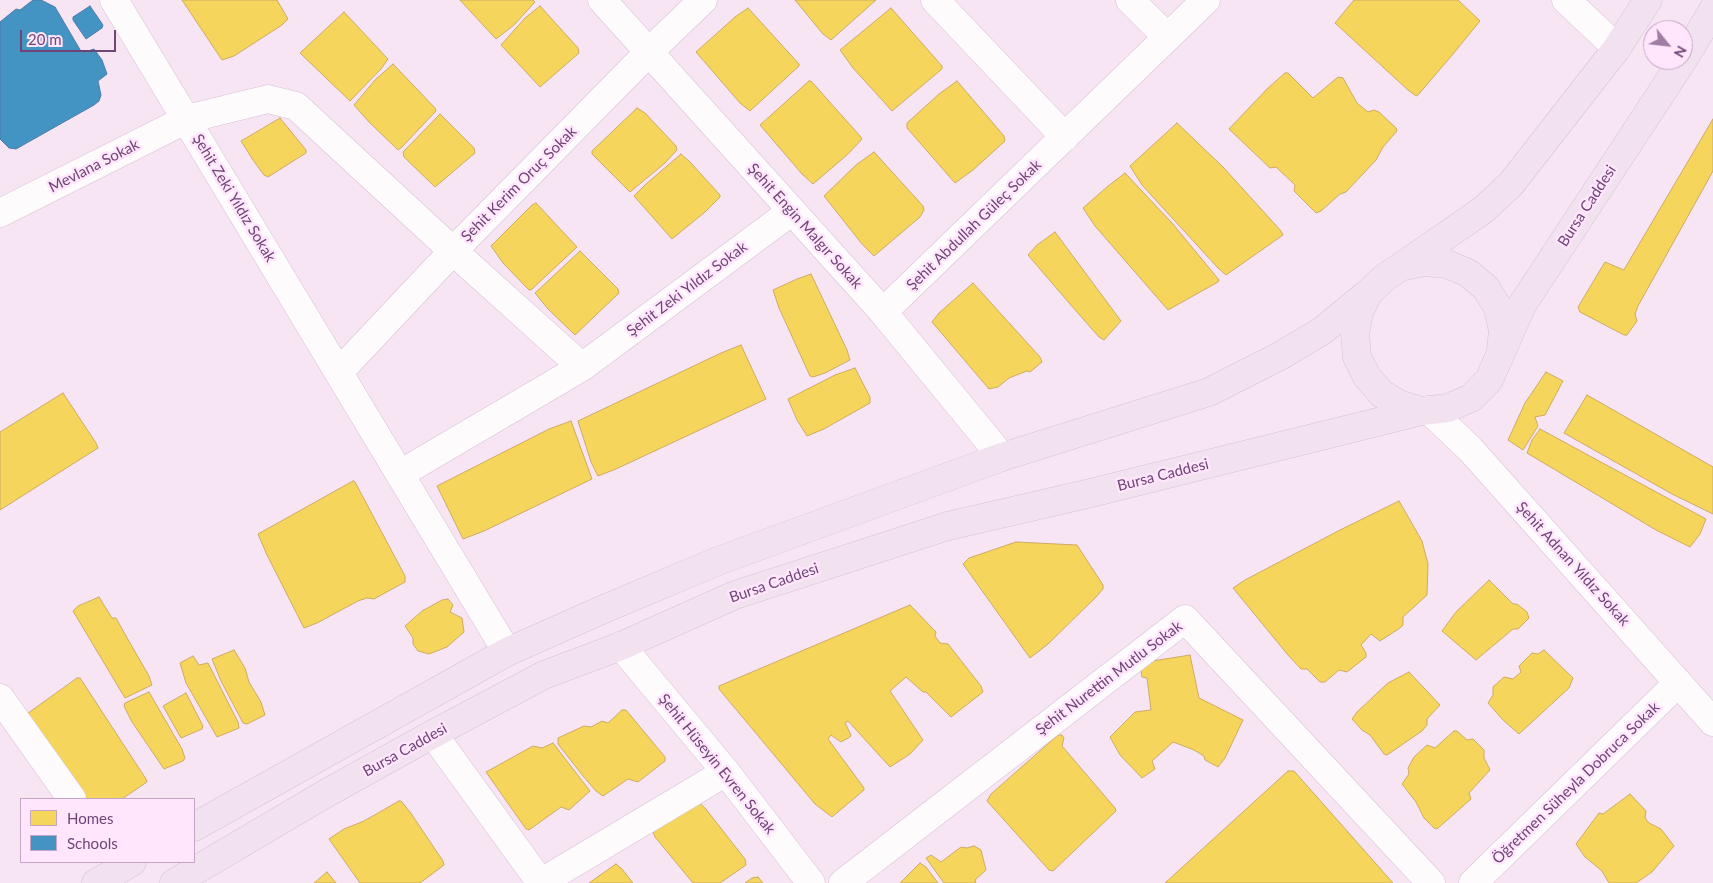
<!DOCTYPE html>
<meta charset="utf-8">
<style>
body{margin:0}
#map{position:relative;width:1713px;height:883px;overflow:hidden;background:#f7e5f4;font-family:Lato,sans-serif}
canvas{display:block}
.legend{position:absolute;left:20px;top:798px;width:175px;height:65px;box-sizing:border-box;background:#ffe6fc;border:1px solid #c5a5c6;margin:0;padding:6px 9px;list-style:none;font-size:15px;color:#6f4476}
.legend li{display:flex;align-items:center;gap:10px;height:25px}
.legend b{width:25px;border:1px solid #c5a5c6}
.north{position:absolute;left:1643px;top:20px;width:50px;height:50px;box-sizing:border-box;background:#ffe6fc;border:1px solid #c5a5c6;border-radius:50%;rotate:119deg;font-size:14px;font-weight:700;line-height:20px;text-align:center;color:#6f4476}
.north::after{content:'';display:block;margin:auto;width:18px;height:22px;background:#9f7ca2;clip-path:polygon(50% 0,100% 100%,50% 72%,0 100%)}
.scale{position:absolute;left:20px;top:30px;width:96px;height:22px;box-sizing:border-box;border:2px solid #6f4476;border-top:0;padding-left:6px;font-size:15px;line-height:18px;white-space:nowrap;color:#6f4476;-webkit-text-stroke:4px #ffe6fc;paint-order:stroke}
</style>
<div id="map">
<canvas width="1713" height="883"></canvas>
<ul class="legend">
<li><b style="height:14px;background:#f6d55c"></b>Homes</li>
<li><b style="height:14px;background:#4393c3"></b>Schools</li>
</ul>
<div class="north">N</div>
<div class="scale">20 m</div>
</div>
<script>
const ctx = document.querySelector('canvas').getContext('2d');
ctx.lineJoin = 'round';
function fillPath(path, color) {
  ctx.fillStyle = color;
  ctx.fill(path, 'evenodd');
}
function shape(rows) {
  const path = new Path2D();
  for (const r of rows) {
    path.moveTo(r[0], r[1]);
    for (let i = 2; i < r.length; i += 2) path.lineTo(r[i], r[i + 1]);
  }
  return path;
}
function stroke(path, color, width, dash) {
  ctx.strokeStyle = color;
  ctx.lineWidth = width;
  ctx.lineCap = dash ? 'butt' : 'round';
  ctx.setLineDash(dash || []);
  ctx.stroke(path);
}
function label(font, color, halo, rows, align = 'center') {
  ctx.font = font + ' Lato,sans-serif';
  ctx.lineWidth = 5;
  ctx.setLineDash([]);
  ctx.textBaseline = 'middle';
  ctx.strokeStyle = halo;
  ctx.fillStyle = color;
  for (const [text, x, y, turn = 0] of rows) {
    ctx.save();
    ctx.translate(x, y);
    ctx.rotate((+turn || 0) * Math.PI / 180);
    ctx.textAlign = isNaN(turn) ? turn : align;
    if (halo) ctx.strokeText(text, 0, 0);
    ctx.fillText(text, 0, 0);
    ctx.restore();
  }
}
const homes = shape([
 [182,0,277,0,288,19,282,25,234,56,222,60,182,0],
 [460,0,533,0,535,2,514,25,496,39,460,0],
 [795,0,876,0,831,40,823,34,795,0],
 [1354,0,1458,0,1480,21,1453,54,1418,95,1416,96,1408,90,1335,23,1354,0],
 [540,6,578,48,579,53,540,87,501,45,525,18,540,6],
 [748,8,799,64,799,66,750,111,740,103,696,52,735,17,748,8],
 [891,8,942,66,942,69,892,111,853,68,840,50,891,8],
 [344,12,388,59,381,69,350,101,300,53,344,12],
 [393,64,435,108,436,111,402,147,398,150,369,122,354,105,375,80,393,64],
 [1285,73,1288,73,1313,98,1338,77,1343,78,1357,103,1368,112,1374,110,1379,112,1396,128,1397,131,1383,147,1376,160,1346,192,1340,194,1321,211,1316,213,1294,191,1295,185,1293,183,1276,167,1270,168,1229,129,1268,88,1285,73],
 [809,81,811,81,860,136,862,139,848,154,813,184,802,174,760,125,809,81],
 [957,81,1004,136,1005,141,973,170,955,183,907,128,907,123,939,94,957,81],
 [637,108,645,113,676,146,677,150,665,163,630,192,592,154,592,151,637,108],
 [440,114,474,148,475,153,435,187,404,157,403,152,440,114],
 [280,118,306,150,306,153,268,177,264,175,253,160,241,141,280,118],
 [1713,119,1713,171,1638,306,1635,314,1637,321,1627,335,1624,335,1580,312,1578,307,1605,262,1624,270,1625,268,1713,119],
 [1177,123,1223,167,1281,231,1283,235,1226,275,1218,268,1142,185,1130,166,1177,123],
 [874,152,923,206,924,210,920,217,874,256,862,244,824,196,856,165,874,152],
 [681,154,690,162,720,195,720,197,705,212,672,239,634,196,646,184,681,154],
 [1125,173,1172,223,1219,280,1218,282,1168,310,1095,226,1083,208,1107,187,1125,173],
 [536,203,577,247,531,290,529,290,503,263,491,246,532,205,536,203],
 [1055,232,1121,321,1104,340,1099,337,1070,304,1028,255,1037,245,1055,232],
 [580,251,618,289,619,293,575,335,548,309,535,293,580,251],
 [811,274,847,350,850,360,825,373,813,377,810,376,779,308,773,290,797,279,811,274],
 [973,283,1040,357,1042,362,1030,372,1027,371,1009,378,998,387,989,389,932,322,939,313,973,283],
 [741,345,766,399,616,469,598,476,591,462,578,421,721,353,741,345],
 [855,368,870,397,870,403,824,429,807,436,797,420,788,399,835,375,855,368],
 [1546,372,1563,381,1545,415,1535,417,1538,426,1523,450,1508,440,1525,403,1546,372],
 [63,393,96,443,98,448,0,510,0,432,63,393],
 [1587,395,1713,467,1713,514,1672,494,1564,433,1587,395],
 [571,421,592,479,484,531,463,539,437,486,549,429,571,421],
 [1540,429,1706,519,1700,534,1690,547,1656,530,1527,453,1532,440,1540,429],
 [353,481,355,482,405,576,405,582,374,599,367,598,358,601,317,623,304,628,267,555,258,534,353,481],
 [1399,501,1422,541,1428,564,1427,595,1403,617,1403,625,1400,628,1380,641,1371,634,1361,645,1366,653,1366,657,1347,672,1339,670,1325,682,1320,682,1307,669,1301,669,1288,655,1233,588,1245,580,1340,530,1399,501],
 [1016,542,1077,545,1103,585,1103,589,1096,597,1048,644,1030,658,963,564,969,558,1016,542],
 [1489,580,1513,604,1517,604,1527,612,1529,618,1518,629,1513,629,1476,660,1442,631,1456,612,1489,580],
 [99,597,112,618,116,618,126,636,149,676,152,685,125,698,73,611,78,606,99,597],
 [448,599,453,605,450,612,462,618,464,632,447,647,429,654,418,651,413,644,413,638,405,626,422,611,442,600,448,599],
 [910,605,936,632,935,636,940,643,948,644,981,686,983,692,951,717,926,692,923,692,906,677,890,691,923,740,910,754,890,767,848,721,845,723,851,735,850,737,841,742,831,735,828,739,864,788,864,790,832,817,815,804,719,689,719,686,910,605],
 [234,650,245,668,249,682,261,702,265,715,247,724,243,723,221,681,212,659,234,650],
 [1544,650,1573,678,1569,688,1519,734,1503,720,1488,703,1493,695,1493,687,1504,677,1513,679,1521,672,1519,666,1532,653,1538,654,1544,650],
 [1190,655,1199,698,1243,720,1225,758,1218,767,1205,760,1204,756,1194,750,1173,742,1152,761,1155,769,1142,778,1120,755,1110,737,1135,712,1151,710,1147,678,1142,677,1140,663,1190,655],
 [193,656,199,665,208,663,238,722,239,728,217,737,186,683,180,663,193,656],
 [1409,672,1440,705,1427,719,1427,725,1422,731,1387,755,1384,754,1370,735,1362,730,1352,719,1357,712,1388,683,1409,672],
 [77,678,80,678,146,779,147,782,122,799,79,799,24,716,77,678],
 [149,692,182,749,185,758,183,761,164,769,132,722,124,706,125,703,149,692],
 [186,693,203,726,202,729,181,738,163,706,186,693],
 [622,710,626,710,665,757,665,761,638,782,628,779,603,796,596,791,583,776,558,744,558,738,584,726,591,727,602,721,608,723,622,710],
 [1454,731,1457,731,1467,740,1473,739,1484,750,1484,758,1490,770,1469,793,1471,799,1437,829,1434,828,1424,818,1416,802,1402,784,1409,774,1408,768,1414,757,1427,745,1435,748,1454,731],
 [1058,735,1062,735,1064,738,1062,746,1115,808,1116,811,1053,871,1049,870,987,801,991,794,1058,735],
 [553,743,590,791,569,810,561,807,529,830,526,829,486,772,533,746,542,748,553,743],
 [1288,771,1294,771,1393,883,1165,883,1288,771],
 [1630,794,1646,811,1645,818,1649,823,1661,829,1674,846,1652,872,1636,883,1609,883,1602,871,1585,857,1576,844,1599,813,1603,814,1630,794],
 [695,799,705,808,745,859,746,865,720,883,693,883,655,837,652,829,695,799],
 [399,801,401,801,410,812,443,861,444,865,420,883,360,883,329,839,344,829,364,821,399,801],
 [974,846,981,850,986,870,975,880,976,883,944,883,926,858,931,855,941,862,961,847,967,848,974,846],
 [920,863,926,867,938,883,900,883,920,863],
 [616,864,622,869,633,883,589,883,616,864],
 [327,872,336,883,314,883,327,872],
 [758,877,763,883,745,883,752,878,758,877]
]);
const schools = shape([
 [33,0,41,0,55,7,82,53,94,49,102,60,107,74,98,81,101,95,99,101,94,105,16,149,9,148,0,139,0,22,16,9,20,10,33,0],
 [90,6,103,25,102,28,86,39,73,20,73,17,90,6]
]);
const street = shape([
 [114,0,507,652],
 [602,0,883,312,1002,457],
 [935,0,1065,137],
 [1130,0,1167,37],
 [1566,0,1617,48],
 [0,213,187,119,268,99,296,106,453,251,582,367],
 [883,312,1206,0],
 [339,372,453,251,649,52,703,0],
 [400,474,582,367,792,211],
 [621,646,726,772,811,883],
 [0,698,72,799],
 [433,734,541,883],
 [540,883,726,772],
 [843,883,1185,619,1431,883],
 [1473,883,1678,683]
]);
const secondary = shape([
 [1429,410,1471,450,1713,722]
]);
const primary = shape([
 [1683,60,1713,10],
 [1404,266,1424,262,1447,264,1468,273,1486,288,1498,308,1503,331,1501,349],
 [1368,294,1359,312,1355,334,1357,357,1367,377,1382,394,1401,405,1422,411],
 [194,827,507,652,604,609,718,561,1002,457,1209,392,1280,356,1322,331,1368,293,1384,278,1402,266,1483,210,1511,184,1617,48,1648,0],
 [96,883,132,862],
 [174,883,325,794,433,734,544,675,621,646,735,595,948,526,1091,493,1422,411,1448,408,1471,398,1489,380,1522,305,1683,60]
]);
const streetNames = [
 ["Mevlana Sokak",94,166,-27],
 ["Şehit Kerim Oruç Sokak",519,184,-45],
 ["Şehit Zeki Yıldız Sokak",234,198,59],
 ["Bursa Caddesi",1587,206,-57],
 ["Şehit Abdullah Güleç Sokak",974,225,-44],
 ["Şehit Engin Malgır Sokak",805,226,48],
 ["Şehit Zeki Yıldız Sokak",687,289,-37],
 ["Bursa Caddesi",1163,475,-14],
 ["Şehit Adnan Yıldız Sokak",1573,564,48],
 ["Bursa Caddesi",774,583,-19],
 ["Şehit Nurettin Mutlu Sokak",1109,678,-37],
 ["Bursa Caddesi",405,750,-29],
 ["Şehit Hüseyin Evren Sokak",717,764,51],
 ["Öğretmen Süheyla Dobruca Sokak",1576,783,-44]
];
fillPath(homes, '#f6d55c');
stroke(homes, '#ceaa64', 1);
fillPath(schools, '#4393c3');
stroke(schools, '#507bac', 1);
stroke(street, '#d5c1d5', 29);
stroke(secondary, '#d6c2d6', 29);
stroke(primary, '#d4c2d5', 29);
stroke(street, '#fefbfd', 28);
stroke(secondary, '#fefbfd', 28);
stroke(primary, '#f2e2f0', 28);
label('15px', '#6f4476', '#ffe6fc', streetNames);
</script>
